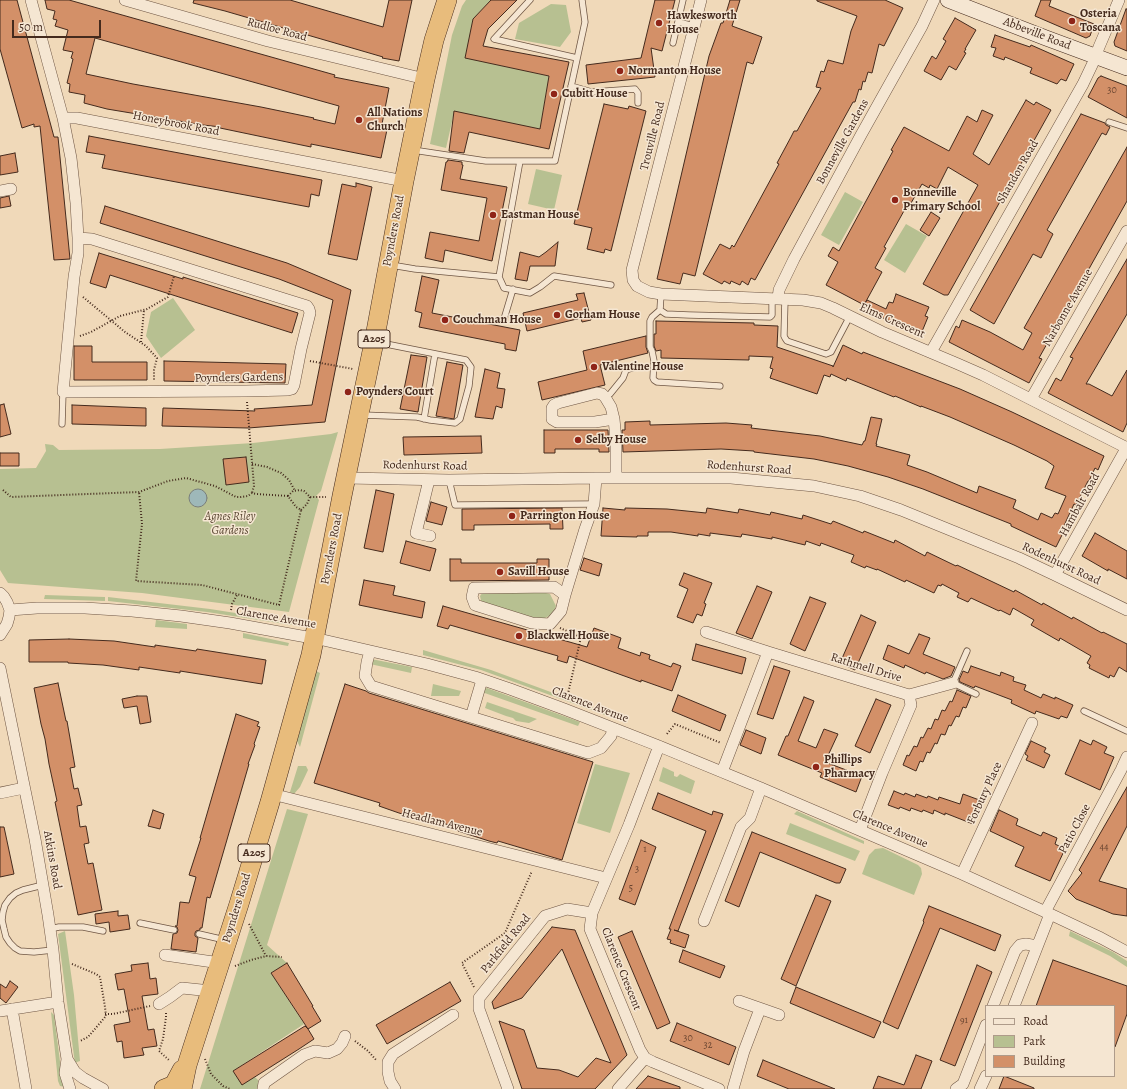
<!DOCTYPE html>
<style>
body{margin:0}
#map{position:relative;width:1127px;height:1089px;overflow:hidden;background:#f0d9b9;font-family:Alegreya,serif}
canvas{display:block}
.legend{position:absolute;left:985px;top:1005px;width:130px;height:72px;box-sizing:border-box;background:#f5e6d2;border:1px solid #ae9b8a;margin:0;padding:5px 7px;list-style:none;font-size:12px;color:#442a1d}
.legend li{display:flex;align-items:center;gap:8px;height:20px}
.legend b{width:20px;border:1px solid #ae9b8a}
.scale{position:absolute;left:12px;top:20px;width:89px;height:18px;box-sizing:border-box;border:2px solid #442a1d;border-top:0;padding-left:5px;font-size:12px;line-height:14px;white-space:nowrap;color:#442a1d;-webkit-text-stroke:3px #f5e6d2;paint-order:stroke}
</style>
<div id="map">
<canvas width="1127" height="1089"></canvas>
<ul class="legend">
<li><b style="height:5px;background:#f5e6d2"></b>Road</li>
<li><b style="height:11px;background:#b7c091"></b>Park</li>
<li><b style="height:11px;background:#d39068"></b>Building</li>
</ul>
<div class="scale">50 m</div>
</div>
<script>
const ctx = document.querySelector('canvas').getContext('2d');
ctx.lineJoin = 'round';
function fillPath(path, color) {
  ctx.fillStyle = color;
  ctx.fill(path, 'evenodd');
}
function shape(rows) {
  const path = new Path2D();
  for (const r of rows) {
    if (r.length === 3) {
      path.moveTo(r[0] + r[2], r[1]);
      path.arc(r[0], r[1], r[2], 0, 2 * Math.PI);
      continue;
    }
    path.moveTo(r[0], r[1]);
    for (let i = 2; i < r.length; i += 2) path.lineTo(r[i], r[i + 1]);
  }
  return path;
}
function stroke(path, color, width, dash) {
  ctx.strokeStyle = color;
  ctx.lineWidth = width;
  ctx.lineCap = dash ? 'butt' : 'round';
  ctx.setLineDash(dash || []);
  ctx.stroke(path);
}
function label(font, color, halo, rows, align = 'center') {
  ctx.font = font + ' Alegreya,serif';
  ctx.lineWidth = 3;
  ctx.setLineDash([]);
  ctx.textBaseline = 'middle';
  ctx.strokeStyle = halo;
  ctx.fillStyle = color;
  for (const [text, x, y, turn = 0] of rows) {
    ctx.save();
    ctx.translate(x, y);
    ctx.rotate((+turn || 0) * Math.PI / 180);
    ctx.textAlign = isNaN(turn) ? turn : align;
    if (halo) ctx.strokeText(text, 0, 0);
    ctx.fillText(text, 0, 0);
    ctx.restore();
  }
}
const green = shape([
 [466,0,491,0,473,19,466,58,549,76,540,129,454,113,446,148,430,144,452,35,462,6],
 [551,4,566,5,571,32,560,47,515,39,519,23],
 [536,169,562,175,554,210,528,204],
 [845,192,863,202,839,245,821,235],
 [906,224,927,236,905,273,884,260],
 [173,298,195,330,161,358,146,336,151,312],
 [338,432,321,491,316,496,319,500,289,612,142,593,8,583,0,570,0,469,36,468,46,451,45,444,53,445,59,450,160,449,253,443,331,434],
 [538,591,550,594,556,606,553,614,541,620,482,605,480,596,483,592],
 [45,595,105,597,105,601,44,599],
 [108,597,210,609,293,622,291,625,207,612,108,601],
 [156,620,187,624,187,629,155,627],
 [243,633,289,643,288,646,243,638],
 [423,650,491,670,605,712,605,715,481,670,423,655],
 [371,659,412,667,411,673,370,664],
 [316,671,320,673,300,747,297,741],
 [433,684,461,691,459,696,431,696],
 [487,688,580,722,578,726,479,691],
 [487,702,537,719,529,723,516,721,513,718,506,716,485,708],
 [595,764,630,773,610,833,577,823],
 [298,766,306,766,308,770,300,787,294,794,290,792],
 [663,767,674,772,674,776,677,777,680,774,695,781,691,794,659,781],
 [287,809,308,814,267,945,287,963,271,973,304,1024,233,1071,242,1084,255,1077,262,1084,259,1089,200,1089],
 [797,811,864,841,864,844,794,814],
 [790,823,860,851,855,861,786,834],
 [883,848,918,865,921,868,922,874,914,895,862,874,869,855,875,849],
 [65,931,74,995,80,1061,77,1062,75,1064,58,934],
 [1070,931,1113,952,1127,961,1127,967,1110,956,1069,936],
 [51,1012,54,1015,62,1077,65,1087,60,1086,58,1081]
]);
const water = shape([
 [198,498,9]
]);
const building = shape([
 [0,0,17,0,54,137,58,137,70,259,54,260,40,126,34,127,34,124,22,128,0,49,0,0],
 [45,0,69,0,335,75,334,77,389,88,382,124,388,125,381,158,311,144,311,147,220,128,221,127,203,125,107,109,84,103,85,95,69,92,70,84,67,83,73,59,71,58,73,52,63,50,68,30,55,26,57,20,53,19,55,11,47,9,45,0],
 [95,38,339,106,335,124,313,119,314,118,261,107,133,84,86,74,95,38],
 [194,0,290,0,383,27,389,0,412,0,399,61,382,58,383,57,225,11,193,3,194,0],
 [491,0,517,0,488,29,483,46,569,62,549,149,469,132,464,153,449,151,454,111,540,129,549,76,465,58,473,19,491,0],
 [655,0,675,0,662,51,651,48,655,77,588,84,586,65,641,58,655,0],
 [730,0,740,0,732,26,762,37,753,64,747,62,695,276,683,273,680,284,657,279,709,56,721,23,723,23,730,0],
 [817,0,885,0,903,8,884,46,879,44,872,73,868,72,865,82,863,81,861,90,859,89,855,102,853,102,755,280,751,278,748,285,742,281,740,285,731,281,730,284,724,281,722,284,703,274,720,244,730,249,732,245,734,247,779,164,777,163,791,137,794,131,797,131,821,88,816,87,821,71,824,72,828,60,843,64,851,31,857,16,817,1,817,0],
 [1041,0,1051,0,1049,6,1094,24,1090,36,1086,38,1035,16,1041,0],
 [1126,9,1127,9,1127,51,1115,46,1114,42,1126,9],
 [955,18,976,30,965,49,966,49,964,52,966,53,956,70,949,66,941,80,924,71,932,56,936,59,946,41,943,39,955,18],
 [995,35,1030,47,1031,45,1074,64,1066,81,1061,79,1057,84,1030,73,1032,68,1005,57,1004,60,993,56,996,48,991,47,995,35],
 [1101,76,1127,86,1127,118,1088,97,1098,78,1101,76],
 [1026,100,1034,105,1036,102,1051,110,948,295,944,295,923,284,978,185,948,167,937,189,930,185,929,188,922,184,907,210,905,209,884,247,886,248,875,268,882,272,864,305,826,285,838,262,828,256,833,247,839,251,893,151,891,150,904,127,949,151,967,116,977,122,982,110,993,115,973,154,989,165,1026,100],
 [604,104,628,109,629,106,646,111,611,251,605,249,604,253,587,249,592,228,574,224,604,104],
 [1081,114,1105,123,1106,125,1110,127,1106,135,1102,133,1047,230,1053,234,1041,258,1033,254,994,324,970,310,1081,114],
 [89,136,322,180,319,196,311,194,309,207,102,168,105,155,86,152,89,136],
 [1127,147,1127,201,1039,358,1042,359,1029,383,949,342,956,326,959,328,962,320,990,332,1023,350,1032,333,1024,328,1127,147],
 [15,153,18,172,0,175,0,156,15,153],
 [448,160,462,162,462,165,463,165,460,179,507,187,492,261,445,250,443,262,425,258,430,232,479,241,487,198,441,190,446,162,447,162,448,160],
 [356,183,372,187,357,260,328,254,342,184,356,187,356,183],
 [9,196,11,206,0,208,0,198,9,196],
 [105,206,287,263,351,290,325,422,248,428,162,426,163,408,255,411,254,409,312,405,333,300,279,279,100,223,105,206],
 [931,212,940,218,929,236,920,230,931,212],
 [558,242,555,266,530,266,527,281,515,279,520,252,539,257,546,252,558,242],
 [99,253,183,279,183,277,298,313,292,333,110,275,106,288,90,283,99,253],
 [1127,259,1127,314,1086,384,1089,384,1112,396,1127,370,1127,423,1123,432,1048,393,1056,378,1061,381,1073,358,1070,357,1127,259],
 [422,276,439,280,432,313,520,330,516,351,505,349,505,344,419,327,422,313,415,311,422,276],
 [584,293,591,320,582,322,581,318,527,331,523,313,578,300,576,294,584,293],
 [896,294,929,307,925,316,928,317,921,334,883,318,862,308,867,300,886,309,889,302,893,303,896,294],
 [656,321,754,323,754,325,778,326,777,347,833,366,833,367,843,345,862,354,863,352,960,389,1012,412,1104,456,1098,470,1095,468,1089,481,1088,481,1076,505,1074,504,1062,530,1064,531,1056,547,1011,526,1011,524,923,489,888,477,848,466,814,459,754,452,754,451,721,449,623,452,622,430,625,430,625,422,650,421,650,425,726,423,752,425,751,428,820,436,862,445,864,441,865,441,871,417,882,419,876,444,877,444,876,446,910,455,907,465,927,472,977,493,979,486,1016,500,1013,508,1038,520,1041,513,1052,518,1055,513,1058,514,1066,496,1045,488,1054,466,1047,461,1014,445,950,417,921,406,921,407,895,396,894,397,847,378,846,381,831,374,830,377,824,375,817,394,770,378,773,369,770,368,773,357,749,356,749,360,661,358,661,350,656,351,654,346,654,334,656,334,656,321],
 [646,336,646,347,648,353,600,365,605,385,542,400,538,382,587,370,583,351,646,336],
 [74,346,92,346,92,362,147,362,147,380,74,380,74,346],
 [411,355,427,357,418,412,400,409,411,355],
 [164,361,286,364,285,383,164,381,164,361],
 [447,362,463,365,454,419,436,416,447,362],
 [485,369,500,373,497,388,505,389,502,408,496,406,493,419,475,417,485,369],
 [4,404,11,434,0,437,0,405,4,404],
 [72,405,146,408,146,426,72,424,72,405],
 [544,430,608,430,609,452,599,452,599,449,555,449,555,453,544,453,544,430],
 [481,436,482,453,404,455,403,437,481,436],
 [0,453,19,453,19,466,0,466,0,453],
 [246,457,249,482,226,485,223,459,246,457],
 [376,490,394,494,383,552,364,548,376,490],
 [431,502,447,507,442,525,426,521,431,502],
 [562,508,563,529,550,529,550,524,474,525,474,530,462,530,462,509,562,508],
 [603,508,625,510,625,508,667,509,706,513,707,508,738,513,739,509,770,515,771,512,802,519,803,515,831,524,833,521,863,533,864,531,894,543,895,540,925,556,927,552,956,566,957,565,1014,592,1015,590,1042,605,1043,603,1072,619,1073,617,1102,633,1103,632,1127,644,1127,672,1119,667,1114,677,1110,675,1109,678,1089,668,1090,665,1087,663,1091,656,1060,638,1059,641,1031,625,1034,620,1013,608,1010,615,1000,610,999,611,971,598,968,602,957,597,959,593,942,584,941,586,938,585,934,593,906,580,905,582,877,569,877,570,866,566,865,568,851,562,854,555,821,543,820,546,806,541,805,545,772,537,772,539,742,534,741,537,710,533,710,536,698,534,698,536,671,532,648,532,648,536,637,536,637,537,601,536,603,508],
 [1095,533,1127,551,1127,579,1108,569,1108,571,1082,556,1095,533],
 [406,541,436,549,430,571,400,563,406,541],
 [584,558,602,564,599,576,580,570,584,558],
 [450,559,461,559,461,563,537,563,537,559,549,559,549,580,450,581,450,559],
 [684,573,712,583,704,603,706,604,702,616,697,614,693,623,677,617,688,589,679,585,684,573],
 [364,580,395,586,393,595,425,602,422,618,359,605,364,580],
 [757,586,772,592,752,639,736,633,757,586],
 [810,597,826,603,805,651,790,644,810,597],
 [443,606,587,647,594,628,621,638,618,648,640,656,641,652,650,655,649,659,671,667,673,663,681,666,672,691,641,680,641,682,569,656,567,663,557,660,558,656,450,625,448,629,437,626,443,606],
 [861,615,876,622,855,670,840,663,861,615],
 [919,634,930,638,923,654,955,667,951,676,943,679,926,672,925,674,905,665,904,668,883,659,888,645,909,654,919,634],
 [69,639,114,641,155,647,155,645,196,651,197,649,266,660,262,684,180,671,180,673,139,667,139,670,103,665,68,663,68,662,29,662,29,640,69,639],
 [696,644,746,658,742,674,692,660,696,644],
 [774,666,790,671,773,719,757,714,774,666],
 [971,666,1000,676,1001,672,1014,677,1013,681,1026,685,1024,690,1041,698,1043,694,1055,699,1055,697,1073,705,1067,718,1061,716,1059,719,1036,711,1035,714,1011,703,1012,700,975,686,974,688,960,682,959,680,963,671,968,673,971,666],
 [58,683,66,721,67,721,75,767,70,768,74,789,78,788,82,805,77,806,80,827,86,826,89,843,84,844,88,864,93,863,102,910,78,915,55,802,57,801,49,764,45,739,41,724,34,688,58,683],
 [345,684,366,691,369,693,593,762,562,860,498,841,497,843,489,841,458,831,459,828,413,814,412,817,399,813,379,806,380,803,314,783,345,684],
 [957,690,971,696,966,708,963,707,959,717,956,716,951,726,949,725,945,735,941,734,937,744,935,743,930,753,927,752,923,762,920,761,916,771,903,765,907,755,909,756,914,746,917,747,921,737,923,738,928,728,931,729,935,719,938,720,942,710,945,711,950,701,952,702,957,690],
 [678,695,726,715,720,731,672,711,678,695],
 [137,696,147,696,151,722,140,724,137,706,124,708,122,699,137,696],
 [804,697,814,701,798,741,816,748,824,729,838,734,825,762,862,776,856,792,820,777,822,773,778,755,786,736,788,736,804,697],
 [876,699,891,705,870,753,855,746,876,699],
 [236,714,259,722,257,726,260,727,254,744,255,745,248,764,249,764,210,898,207,897,202,928,200,928,200,930,196,931,195,933,195,936,198,938,196,952,171,949,173,934,177,933,178,930,177,927,175,926,177,926,180,902,189,903,195,881,196,877,189,875,201,838,200,838,236,714],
 [746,730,766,738,761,754,740,745,746,730],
 [1080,740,1091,745,1093,740,1107,747,1104,753,1114,757,1100,790,1065,774,1080,740],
 [1031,741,1046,748,1044,752,1050,755,1044,768,1026,760,1028,756,1025,754,1031,741],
 [1127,787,1127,826,1099,881,1127,889,1127,916,1113,914,1096,907,1076,899,1068,891,1082,873,1079,870,1127,787],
 [894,791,904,795,905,793,915,797,916,794,927,798,928,796,938,800,939,797,960,804,963,794,982,801,973,824,945,813,945,815,934,810,933,814,923,810,922,812,911,808,910,811,900,807,899,809,888,805,894,791],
 [658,793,712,815,713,811,723,814,678,931,674,930,689,935,685,948,670,943,671,940,667,939,671,929,669,929,706,831,652,809,658,793],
 [153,810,164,814,160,829,148,826,153,810],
 [999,810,1018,819,1016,825,1041,836,1043,832,1057,838,1055,844,1065,849,1050,881,1015,866,1024,847,990,831,999,810],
 [0,827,4,827,14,874,0,877,0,827],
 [752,832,846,869,840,883,836,883,760,852,739,907,725,901,752,832],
 [641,840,656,847,635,905,619,899,641,840],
 [816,895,831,901,796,986,781,979,816,895],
 [929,906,1001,935,995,951,940,928,898,1029,883,1022,924,922,923,921,929,906],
 [118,911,118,916,128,915,130,929,110,932,109,922,96,924,95,914,118,911],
 [552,927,575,930,627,1055,595,1089,522,1089,499,1021,524,1030,537,1068,559,1070,578,1077,596,1058,611,1063,562,949,522,998,494,1009,492,1002,552,927],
 [632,931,670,1023,657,1029,618,937,632,931],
 [683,950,725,966,720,978,679,962,683,950],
 [1053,960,1127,986,1127,1014,1115,1047,1114,1046,1114,1006,1036,1006,1053,960],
 [148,963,150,979,156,978,158,994,142,996,148,1030,154,1029,157,1046,142,1048,144,1055,124,1058,122,1041,117,1042,114,1025,130,1022,124,989,118,990,115,974,132,971,131,965,148,963],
 [287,963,313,1006,312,1006,321,1021,308,1029,314,1039,299,1049,242,1085,233,1071,305,1026,308,1029,271,973,287,963],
 [977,965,992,972,955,1066,940,1060,977,965],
 [10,981,18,987,6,1003,0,998,0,984,6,988,10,981],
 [450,982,461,1001,387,1044,376,1025,450,982],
 [796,987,881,1022,874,1038,790,1003,796,987],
 [677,1023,736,1047,729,1065,670,1041,677,1023],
 [916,1055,932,1061,921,1089,873,1089,878,1076,904,1085,916,1055],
 [763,1060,835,1089,789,1089,757,1076,763,1060],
 [648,1076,680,1087,680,1089,636,1089,648,1076],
 [1004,1076,1034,1088,1034,1089,999,1089,1004,1076]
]);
const path = shape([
 [83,297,125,332,146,346,157,358,154,370,154,381],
 [80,336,91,332,120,316,147,309,168,297,174,276],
 [141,342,144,310],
 [310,361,353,369],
 [247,402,254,486,252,493],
 [252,464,267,467,281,473,289,480,295,491],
 [3,490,11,497,139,492,168,481,186,478,215,486,236,497,241,497,248,496,252,493,256,494,288,496,296,507,301,510,279,605,202,585,136,581,142,524,139,492],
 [288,496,293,491,300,490,304,491,310,497,326,497],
 [301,510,307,504,310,497],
 [231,610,232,604,237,595],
 [560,628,581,637,567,698],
 [667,734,675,724,721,743],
 [249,924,266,956],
 [72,964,96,974,100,977,105,1007,106,1016,88,1037,80,1041],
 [235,966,251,960,266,956,282,957],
 [474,987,462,963,505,933,532,871],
 [166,1013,166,1017,163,1039,159,1051,170,1061],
 [105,1014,113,1014,150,1006],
 [355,1041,368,1051,377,1061],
 [205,1059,211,1074,223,1086,230,1089]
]);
const lane = shape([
 [530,0,494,39,577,58],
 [678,22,694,26],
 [673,43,683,0],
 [571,86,592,92,635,89,638,93,638,103],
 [1109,122,1127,128],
 [413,150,486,161,555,161,585,22,582,0],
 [391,265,415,269,499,277,520,161],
 [499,277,504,288,530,293,540,287,554,276,611,285],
 [661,294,660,310,652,317,650,321,650,347,652,351,654,361,653,378,654,380,657,382,720,386],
 [785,299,784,336,785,338,787,341,826,354,831,352,850,316],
 [660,310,666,314,689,315,770,317,772,315,772,299],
 [504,319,513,289],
 [605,397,610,394,623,378,626,370,636,367],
 [362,415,417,417,430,420,455,423,460,419,469,386,471,367,466,360,376,342],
 [424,419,435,354],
 [62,424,63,392],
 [449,480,455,505,594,504],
 [967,651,953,683,976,694],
 [1084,711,1127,731],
 [43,885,23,890,16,893,10,898,5,905,3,912,2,920,4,929,6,937,10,943,15,948,20,951,34,952,53,950],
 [140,923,174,930],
 [50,929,59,927,83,927,103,931],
 [199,934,225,940]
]);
const street = shape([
 [31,0,63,118,71,158,76,203,78,238,78,253,74,277,63,392,246,391,288,390,292,389,294,385,301,349,310,313,309,309,307,306,92,239,78,238],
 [125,0,268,41,425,79],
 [701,0,632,270,633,280,637,286,649,292,661,294,778,299,803,300,821,303,833,308,882,332,958,364,983,375,1127,448],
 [63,118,77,118,404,181],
 [0,191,11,189],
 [778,299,779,290,794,259,861,135,922,26,934,0],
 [931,352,1083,84,1093,63,1099,47,1119,0],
 [1031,399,1127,231],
 [614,419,595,422,557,422,552,419,552,408,554,405,558,403,597,393,602,394,605,397,611,407,614,419,616,440,616,478],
 [346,478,449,480,596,478,731,478,814,486,860,496,901,510,1019,558,1055,575,1127,610],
 [429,480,416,533,430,536],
 [1055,575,1127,447],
 [0,593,4,597,7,602,10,610,9,617,7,624,0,635],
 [565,595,554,587,474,588,472,597,475,605,532,623,550,624,561,611,565,595,585,529,594,504,596,478],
 [10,610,37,608,85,608,132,611,181,616,230,623,323,640,427,664,475,677,510,689,564,709,659,746,761,788,962,874,1050,914,1101,938,1127,952],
 [706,632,768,652],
 [370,651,367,662,365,676,371,686,471,717],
 [0,668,35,839,48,915,53,950,58,1002,67,1059,65,1073,70,1089],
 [482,680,471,717,588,753,601,748,611,736,613,728],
 [909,695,953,683],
 [659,746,629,825,592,913,590,929,640,1050,645,1058,653,1062,719,1089],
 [722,772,768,652,909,695,911,705,882,773,860,830],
 [0,793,24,788],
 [272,794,606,878],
 [962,874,1032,723],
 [1045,912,1121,770,1127,757],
 [704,921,741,827,750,818,761,788],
 [165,955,220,963],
 [739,1001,779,1015],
 [159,1004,170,997,182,988,211,991],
 [993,1006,1015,951,1020,945,1026,944,1037,946],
 [1014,1006,1050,914],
 [12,1009,26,1089],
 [0,1011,58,1002],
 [67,1059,75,1072,83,1078,103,1089],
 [263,1089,264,1083,304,1055,315,1051,328,1053,337,1049,342,1043,345,1036],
 [395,1089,390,1081,388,1072,388,1062,393,1054,453,1015],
 [508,1089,479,1009,479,998,545,916,567,909,592,913],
 [618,1089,645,1058],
 [733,1089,744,1051,760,1009],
 [956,1089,963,1084,986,1025],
 [980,1089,986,1076]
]);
const secondary = shape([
 [948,0,1046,38,1127,68]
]);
const highway = shape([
 [164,1089,174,1085,182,1070,185,1068],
 [182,1089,187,1065,239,904,270,802,311,655,342,496,374,342,404,181,425,79,434,40,447,0]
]);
const markers = [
 [1072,21,4,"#8f2418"],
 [659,23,4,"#8f2418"],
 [620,71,4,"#8f2418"],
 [554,94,4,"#8f2418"],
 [359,120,4,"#8f2418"],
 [895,200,4,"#8f2418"],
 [493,215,4,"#8f2418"],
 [557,315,4,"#8f2418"],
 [445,320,4,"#8f2418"],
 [594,367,4,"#8f2418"],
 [348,392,4,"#8f2418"],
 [578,440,4,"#8f2418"],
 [512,516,4,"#8f2418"],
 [500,572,4,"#8f2418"],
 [519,636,4,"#8f2418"],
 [816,767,4,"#8f2418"]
];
const numberNames = [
 ["30",1112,91],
 ["44",1104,848],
 ["1",645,850],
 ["3",637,870],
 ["5",631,889],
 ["91",964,1021],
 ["30",688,1039],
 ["32",708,1046]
];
const shields = [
 [374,339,32],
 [254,853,32]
];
const shieldNames = [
 ["A205",374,339],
 ["A205",254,853]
];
const poiNames = [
 ["Osteria",1080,14],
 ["Toscana",1080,28],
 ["Hawkesworth",667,16],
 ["House",667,30],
 ["Normanton House",628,71],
 ["Cubitt House",562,94],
 ["All Nations",367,113],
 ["Church",367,127],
 ["Bonneville",903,193],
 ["Primary School",903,207],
 ["Eastman House",501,215],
 ["Gorham House",565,315],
 ["Couchman House",453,320],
 ["Valentine House",602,367],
 ["Poynders Court",356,392],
 ["Selby House",586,440],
 ["Parrington House",520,516],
 ["Savill House",508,572],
 ["Blackwell House",527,636],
 ["Phillips",824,760],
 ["Pharmacy",824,774]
];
const streetNames = [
 ["Rudloe Road",277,30,15],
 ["Abbeville Road",1037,34,21],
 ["Honeybrook Road",176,124,11],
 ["Trouville Road",653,136,-76],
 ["Bonneville Gardens",843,142,-61],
 ["Shandon Road",1018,172,-60],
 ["Poynders Road",394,231,-79],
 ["Narbonne Avenue",1068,308,-60],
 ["Elms Crescent",892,321,24],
 ["Poynders Gardens",239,378,-1],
 ["Rodenhurst Road",425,466,1],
 ["Rodenhurst Road",749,468,4],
 ["Hambalt Road",1080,505,-61],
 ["Poynders Road",332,549,-79],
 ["Rodenhurst Road",1061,564,25],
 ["Clarence Avenue",276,618,10],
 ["Rathmell Drive",866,668,17],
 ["Clarence Avenue",590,705,21],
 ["Forbury Place",985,793,-65],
 ["Headlam Avenue",442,823,14],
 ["Clarence Avenue",890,829,23],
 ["Patio Close",1075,829,-62],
 ["Atkins Road",52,860,80],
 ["Poynders Road",237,908,-73],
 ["Parkfield Road",506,944,-51],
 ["Clarence Crescent",621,969,68]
];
const parkNames = [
 ["Agnes Riley",230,517],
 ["Gardens",230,531]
];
fillPath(green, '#b7c091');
fillPath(water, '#9eb8b9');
stroke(water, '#7a7f7b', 1);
fillPath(building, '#d39068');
stroke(building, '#442a1d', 1);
stroke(lane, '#6f5644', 7);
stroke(street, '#6f5644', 12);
stroke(secondary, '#442a1d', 16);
stroke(highway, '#442a1d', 20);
stroke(path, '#442a1d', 2, [1, 2]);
stroke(lane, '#f5e6d2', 5.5);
stroke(street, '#f5e6d2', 11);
stroke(secondary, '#f5e6d2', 15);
stroke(highway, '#e8bc7c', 19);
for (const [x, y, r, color] of markers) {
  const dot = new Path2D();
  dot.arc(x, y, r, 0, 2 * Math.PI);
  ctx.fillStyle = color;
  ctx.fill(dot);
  stroke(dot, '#f5e6d2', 1.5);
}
label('10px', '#684430', null, numberNames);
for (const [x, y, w] of shields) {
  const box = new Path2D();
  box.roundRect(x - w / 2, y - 9, w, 18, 3);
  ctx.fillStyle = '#f5e6d2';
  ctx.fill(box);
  stroke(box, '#442a1d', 1);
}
label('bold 11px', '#442a1d', null, shieldNames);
label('bold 12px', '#442a1d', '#f5e6d2', poiNames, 'left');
label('12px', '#442a1d', '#f5e6d2', streetNames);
label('italic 12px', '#5b4834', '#f5e6d2', parkNames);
</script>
